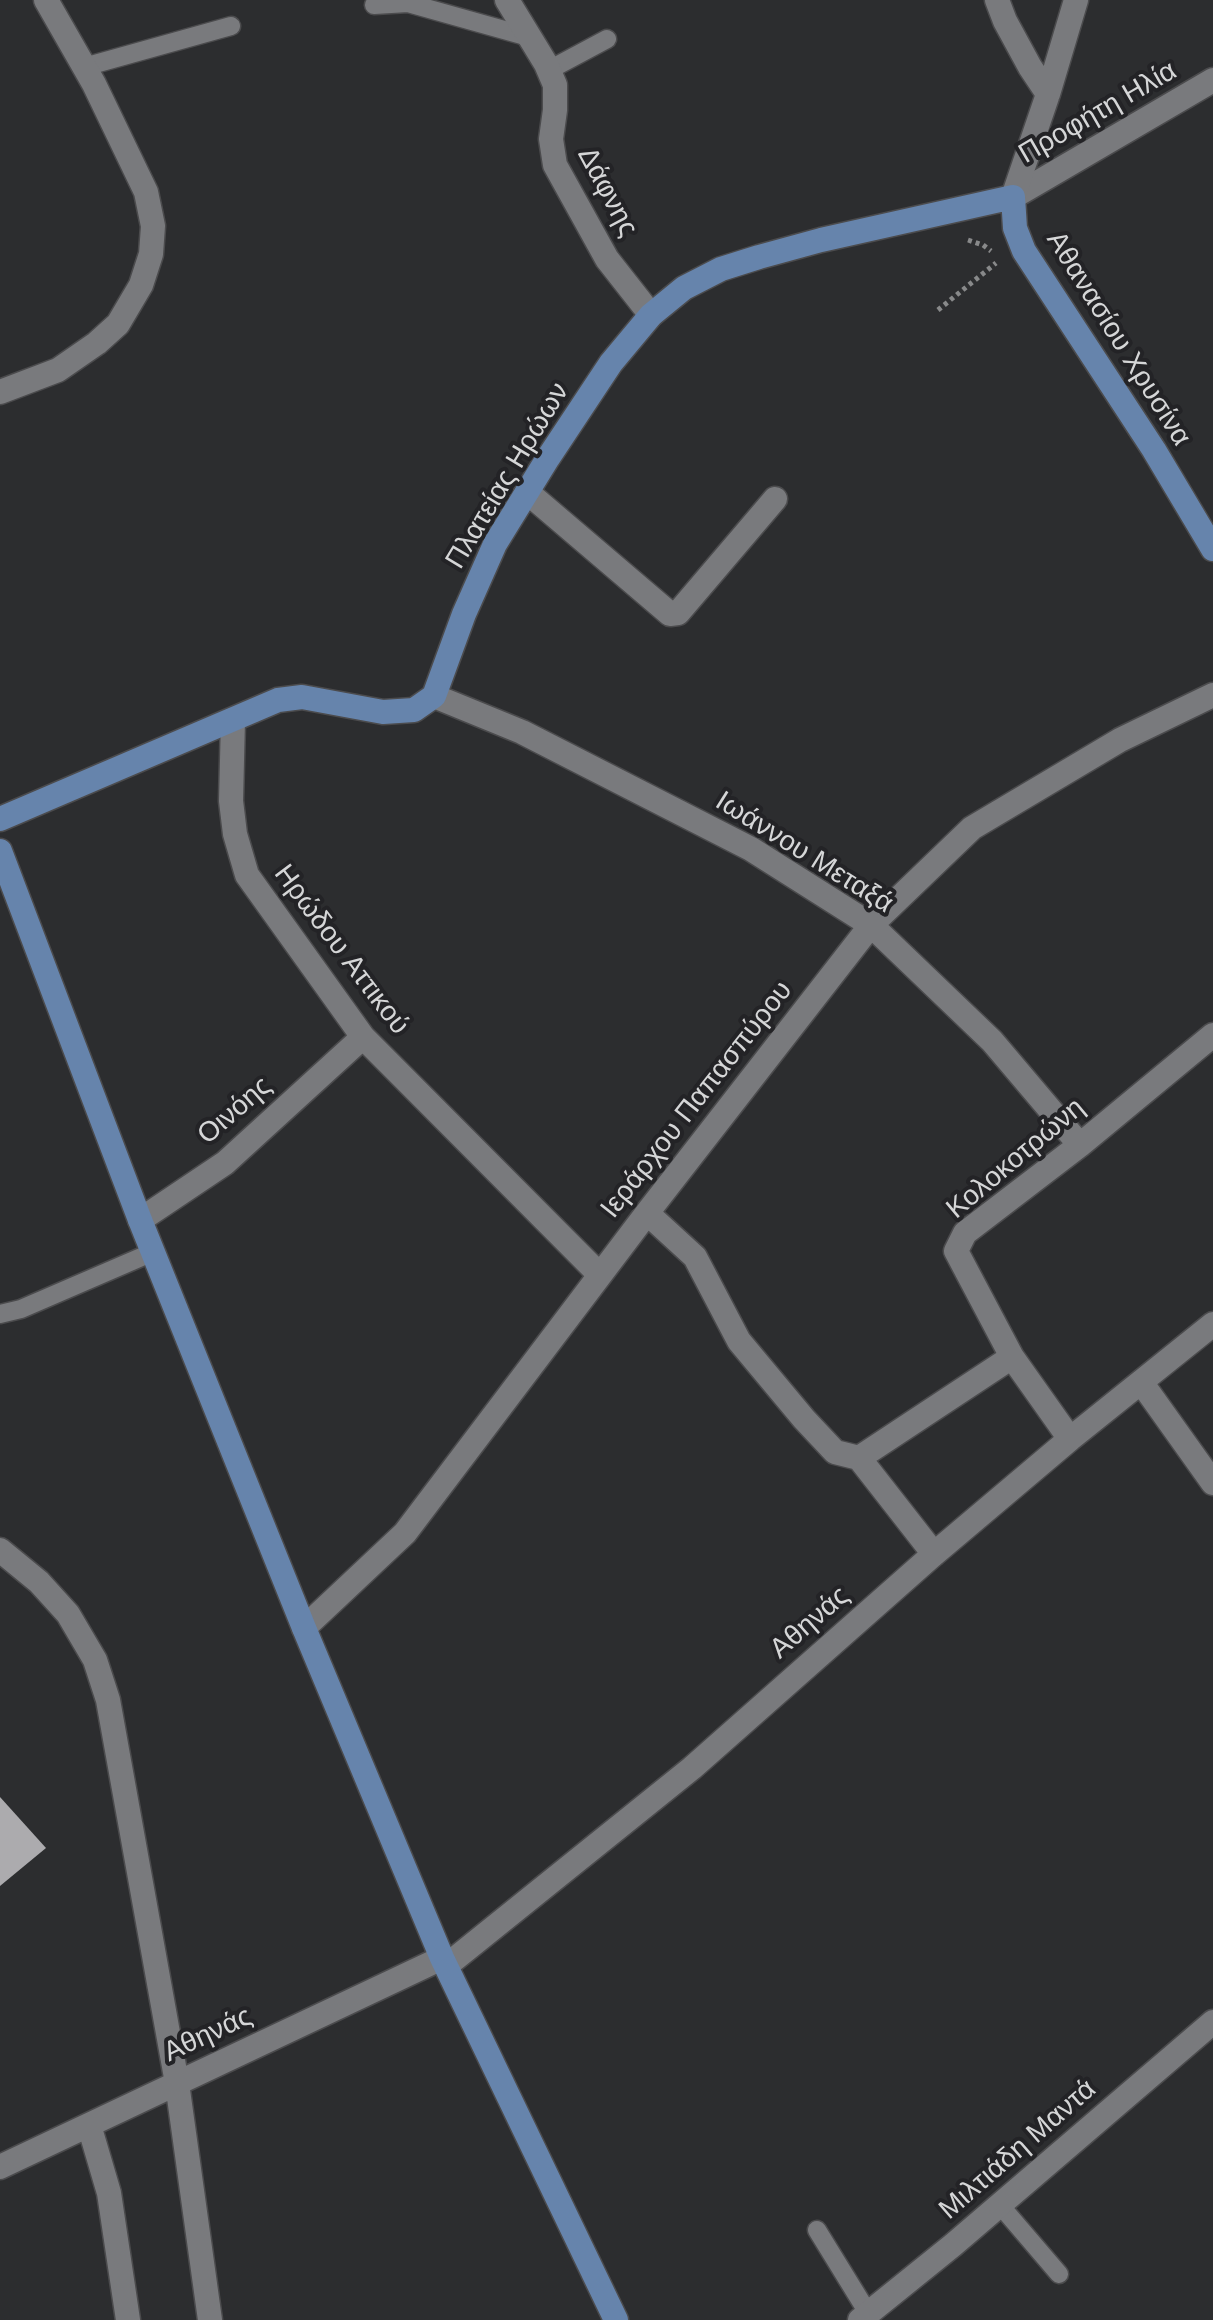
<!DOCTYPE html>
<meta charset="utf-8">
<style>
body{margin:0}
canvas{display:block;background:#2c2d2f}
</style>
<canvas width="1213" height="2320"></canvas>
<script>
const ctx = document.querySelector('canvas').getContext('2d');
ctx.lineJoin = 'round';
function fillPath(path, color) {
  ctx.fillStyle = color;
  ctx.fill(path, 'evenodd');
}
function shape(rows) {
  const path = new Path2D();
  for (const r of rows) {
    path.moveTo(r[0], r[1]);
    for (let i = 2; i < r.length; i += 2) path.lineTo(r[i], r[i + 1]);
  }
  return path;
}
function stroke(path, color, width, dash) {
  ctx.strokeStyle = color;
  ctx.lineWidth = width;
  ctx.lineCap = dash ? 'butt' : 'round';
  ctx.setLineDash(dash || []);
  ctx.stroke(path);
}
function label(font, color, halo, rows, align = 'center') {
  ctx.font = font + ' Arial,sans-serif';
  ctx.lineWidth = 8;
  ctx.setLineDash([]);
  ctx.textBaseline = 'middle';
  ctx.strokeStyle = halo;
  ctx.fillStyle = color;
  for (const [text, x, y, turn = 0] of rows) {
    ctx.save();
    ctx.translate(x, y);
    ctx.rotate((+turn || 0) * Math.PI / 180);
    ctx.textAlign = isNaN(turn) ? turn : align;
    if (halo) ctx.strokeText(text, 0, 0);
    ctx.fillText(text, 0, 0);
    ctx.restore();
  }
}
const building = shape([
 [0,1797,46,1848,0,1886]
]);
const path = shape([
 [968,240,983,245,991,251],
 [938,310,996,263]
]);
const service = shape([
 [374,5,408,3,529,37],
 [84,67,231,26],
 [549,70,607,39],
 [0,1314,21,1309,153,1252],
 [1000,2205,1059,2274],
 [817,2230,868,2313]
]);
const minor = shape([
 [507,0,546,64,555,85,555,110,551,139,555,165,607,259,651,315],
 [1013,197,1213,80],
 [0,392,58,370,97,343,118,324,141,285,151,254,153,226,146,192,94,84,46,0],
 [527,492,670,614,678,613,775,499],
 [434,696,522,732,751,849,871,925,992,1041,1080,1145],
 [233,720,231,801,235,834,247,875,363,1037,600,1275],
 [647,1213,695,1257,739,1341,804,1419,835,1452,859,1458,934,1554],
 [140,1220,225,1163,363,1037],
 [1141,1382,1213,1483],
 [1070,1439,1012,1357,956,1251,965,1233,1080,1145,1213,1035],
 [859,1458,1012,1357],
 [0,1550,39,1582,68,1614,95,1660,108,1700,177,2083,210,2320],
 [304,1628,405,1533,647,1213,871,925,972,828,1120,740,1213,695],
 [446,1966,692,1768,934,1554,1070,1439,1213,1324],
 [89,2125,109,2193,128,2320],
 [0,2167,442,1958],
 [860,2320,953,2245,1213,2022]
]);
const tertiary = shape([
 [997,0,1005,21,1030,67,1048,94],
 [1013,197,1048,94,1076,0]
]);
const primary = shape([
 [0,819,278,700,302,697,383,712,414,710,434,696,464,614,495,544,548,458,611,363,651,315,684,288,721,269,759,257,821,240,1013,197,1015,228,1024,251,1154,450,1213,549],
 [0,851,140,1220,304,1628,442,1958,616,2320]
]);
const streetNames = [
 ["Προφήτη Ηλία",1098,113,-30],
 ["Δάφνης",607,192,62],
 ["Αθανασίου Χρυσίνα",1118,339,58],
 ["Πλατείας Ηρώων",508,476,-59],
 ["Ιωάννου Μεταξά",804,853,32],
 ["Ηρώδου Αττικού",341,950,53],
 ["Ιεράρχου Παπασπύρου",697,1100,-52],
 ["Οινόης",235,1111,-41],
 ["Κολοκοτρώνη",1016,1159,-40],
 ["Αθηνάς",810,1623,-41],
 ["Αθηνάς",208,2035,-25],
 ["Μιλτιάδη Μαντά",1018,2150,-41]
];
fillPath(building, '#acabae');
stroke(service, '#4b4b4d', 21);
stroke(minor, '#4b4b4d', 27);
stroke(tertiary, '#4b4b4d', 27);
stroke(primary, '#4b4b4d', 27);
stroke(path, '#88898a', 5, [4, 4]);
stroke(service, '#797a7d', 18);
stroke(minor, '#797a7d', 24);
stroke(tertiary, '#797a7d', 24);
stroke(primary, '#6684ac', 24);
label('28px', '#d5d6d7', '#232326', streetNames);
</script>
